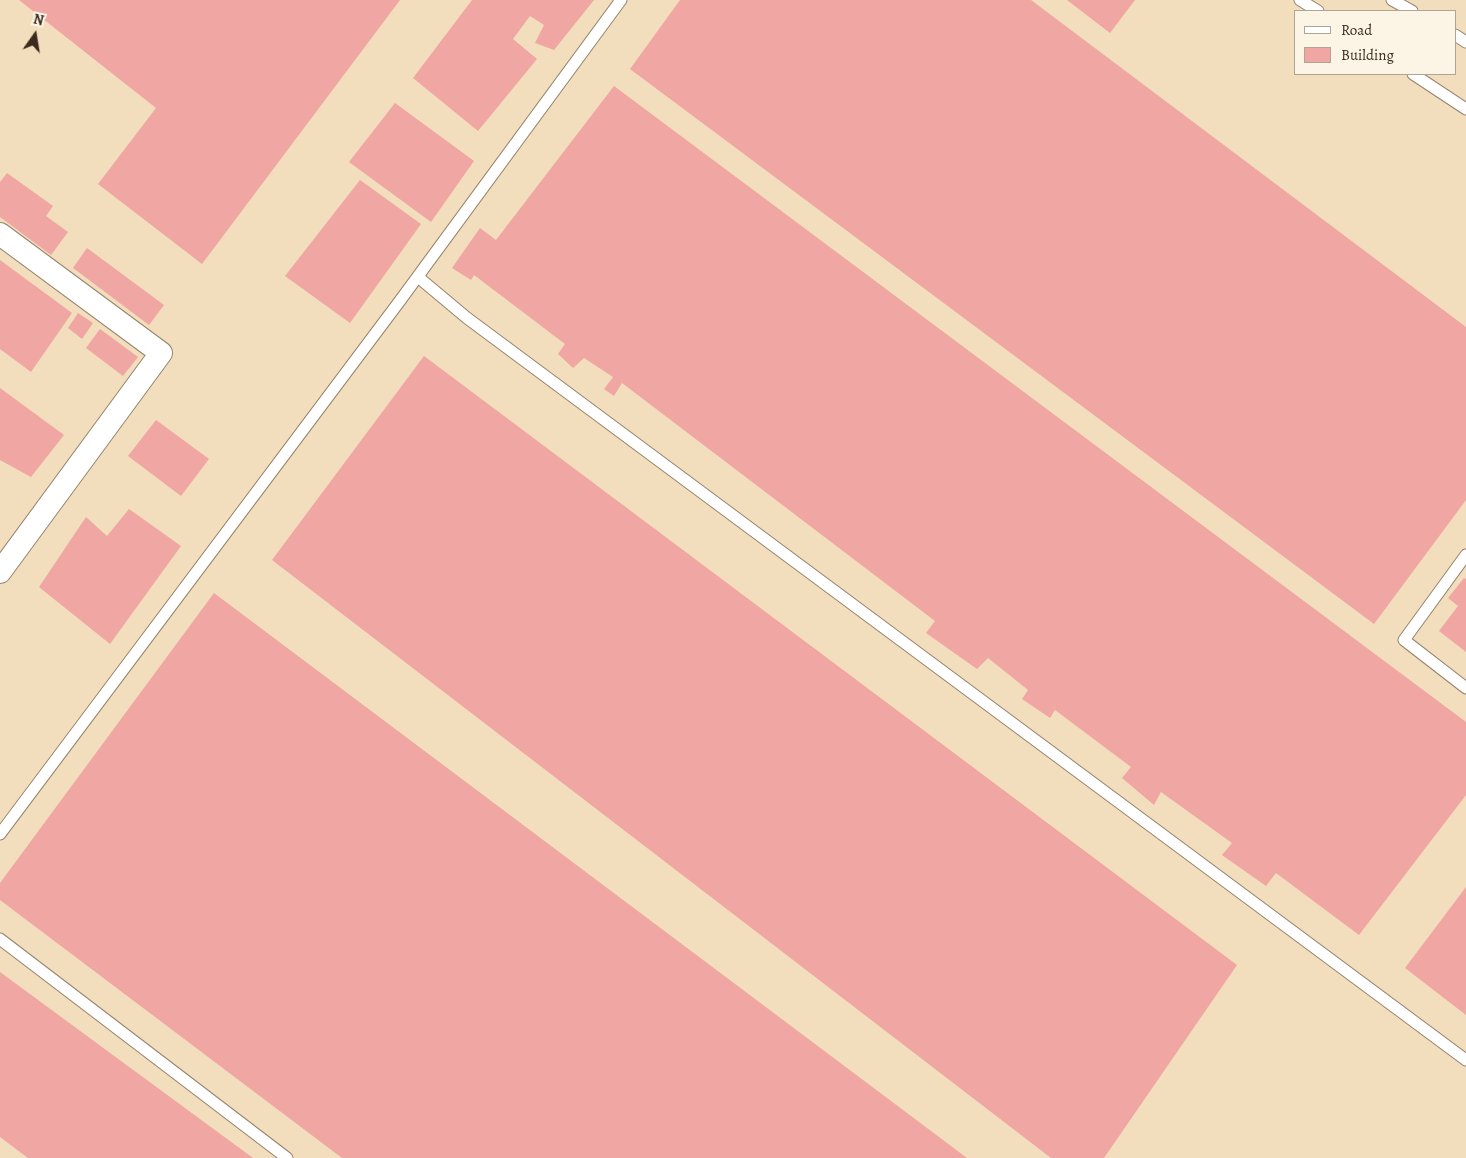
<!DOCTYPE html>
<style>
body{margin:0}
#map{position:relative;width:1466px;height:1158px;overflow:hidden;background:#f2ddbd;font-family:Alegreya,serif}
canvas{display:block}
.legend{position:absolute;left:1294px;top:10px;width:162px;height:65px;box-sizing:border-box;background:#fcf5e5;border:1px solid #afa495;margin:0;padding:6px 9px;list-style:none;font-size:15px;color:#3b2a1e}
.legend li{display:flex;align-items:center;gap:10px;height:25px}
.legend b{width:25px;border:1px solid #afa495}
.north{position:absolute;left:10px;top:10px;width:50px;height:50px;-webkit-text-stroke:4px #fcf5e5;paint-order:stroke;rotate:13deg;font-size:14px;font-weight:700;line-height:20px;text-align:center;color:#3b2a1e}
.north::after{content:'';display:block;margin:auto;width:18px;height:22px;background:#3b2a1e;clip-path:polygon(50% 0,100% 100%,50% 72%,0 100%)}
</style>
<div id="map">
<canvas width="1466" height="1158"></canvas>
<ul class="legend">
<li><b style="height:6px;background:#fff"></b>Road</li>
<li><b style="height:14px;background:#f0a6a2"></b>Building</li>
</ul>
<div class="north">N</div>
</div>
<script>
const ctx = document.querySelector('canvas').getContext('2d');
ctx.lineJoin = 'round';
function fillPath(path, color) {
  ctx.fillStyle = color;
  ctx.fill(path, 'evenodd');
}
function shape(rows) {
  const path = new Path2D();
  for (const r of rows) {
    path.moveTo(r[0], r[1]);
    for (let i = 2; i < r.length; i += 2) path.lineTo(r[i], r[i + 1]);
  }
  return path;
}
function stroke(path, color, width, dash) {
  ctx.strokeStyle = color;
  ctx.lineWidth = width;
  ctx.lineCap = dash ? 'butt' : 'round';
  ctx.setLineDash(dash || []);
  ctx.stroke(path);
}
const building = shape([
 [19,0,400,0,202,264,98,184,156,108],
 [472,0,594,0,554,50,535,43,544,25,530,16,513,39,537,59,478,131,413,78],
 [680,0,1031,0,1466,327,1466,500,1374,624,630,69],
 [1067,0,1135,0,1110,33],
 [614,86,1466,722,1466,795,1359,935,1276,873,1266,886,1222,855,1232,843,1161,792,1154,805,1122,778,1131,767,1055,710,1050,718,1022,699,1028,690,988,658,977,669,926,633,935,621,622,383,614,396,604,389,613,377,584,358,573,368,558,354,565,344,474,275,471,280,452,268,480,228,496,240],
 [395,103,474,161,431,222,349,162],
 [7,173,53,206,46,216,68,232,51,255,0,217,0,182],
 [360,180,421,224,350,323,285,276],
 [87,248,164,305,149,325,73,268],
 [0,260,72,313,31,372,0,349],
 [78,313,93,323,82,339,68,328],
 [100,329,138,357,123,376,86,348],
 [424,356,1237,965,1104,1158,1051,1158,272,560],
 [0,388,64,435,31,477,0,460],
 [156,420,209,459,181,496,128,456],
 [129,509,181,546,110,644,39,587,86,517,107,536],
 [1464,578,1466,579,1466,652,1439,631,1458,606,1448,598],
 [214,593,967,1158,342,1158,0,900,0,883],
 [1466,887,1466,1015,1405,968],
 [0,972,253,1158,28,1158,0,1137]
]);
const service = shape([
 [1300,0,1318,11],
 [1392,0,1412,11],
 [1455,35,1466,42],
 [1413,74,1466,109],
 [418,277,467,318,1466,1060],
 [1466,555,1404,640,1466,688],
 [0,834,399,302,621,0],
 [0,939,287,1158]
]);
const minor = shape([
 [0,234,161,353,0,572]
]);
fillPath(building, '#f0a6a2');
stroke(service, '#96846e', 13);
stroke(minor, '#96846e', 24);
stroke(service, '#fff', 11);
stroke(minor, '#fff', 22);
</script>
